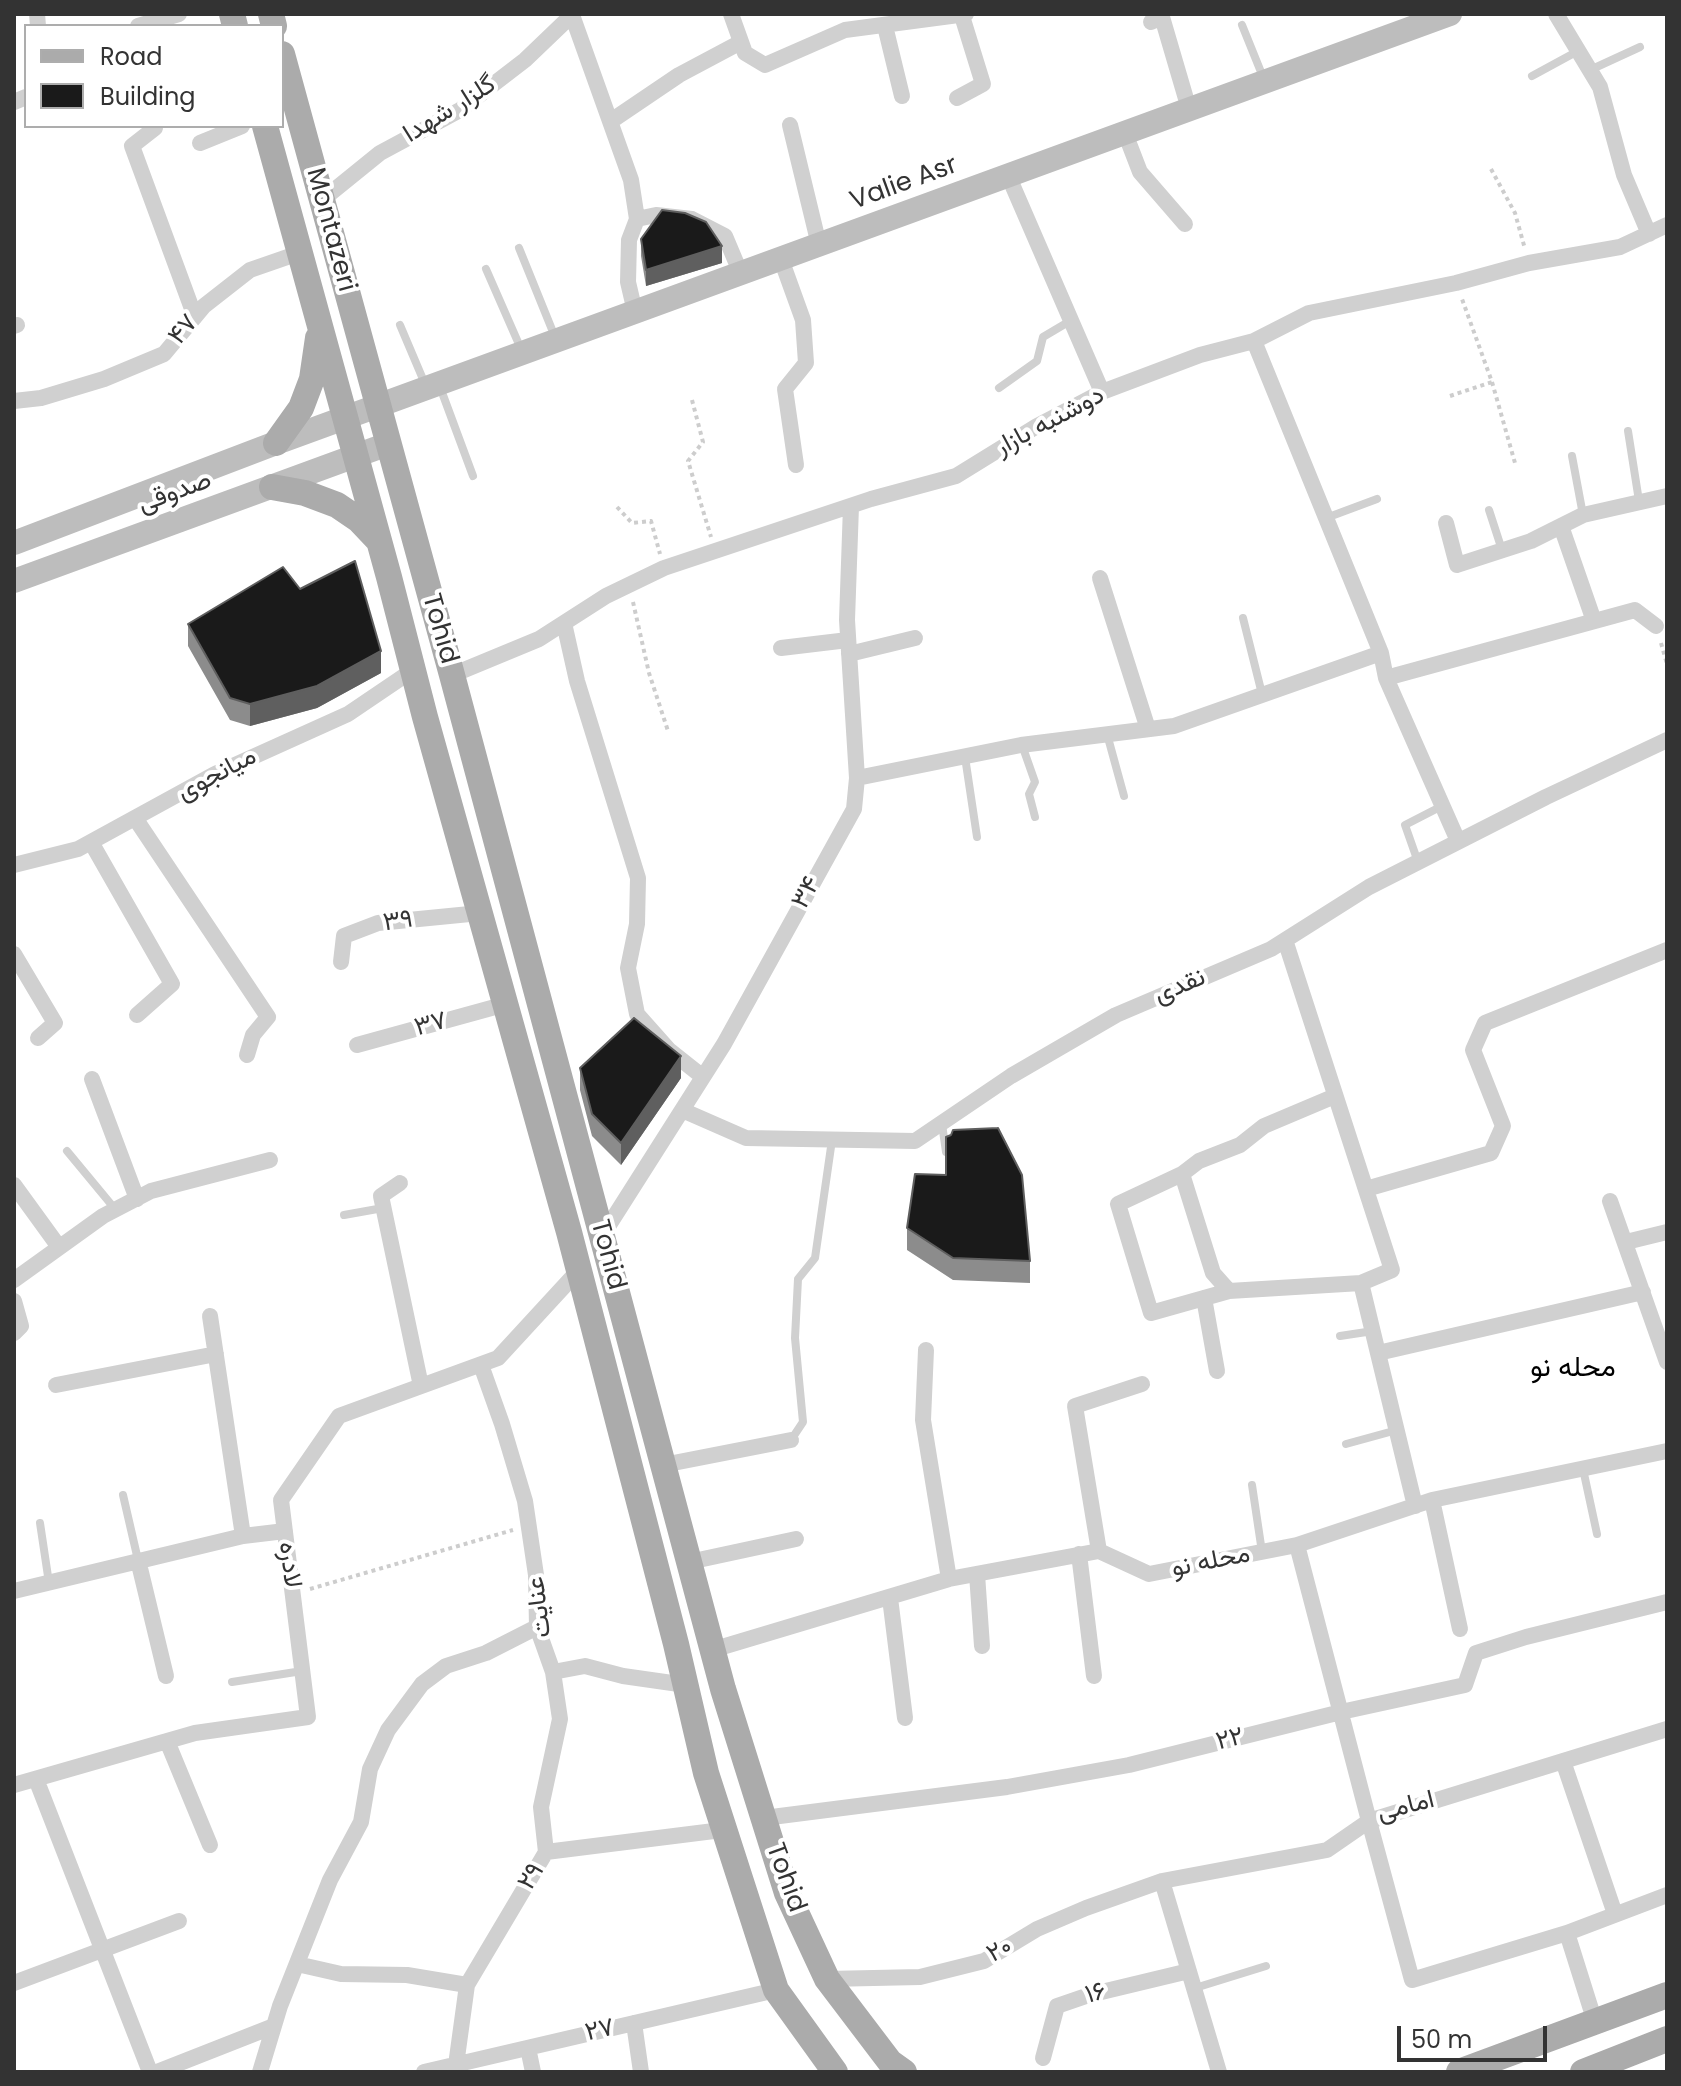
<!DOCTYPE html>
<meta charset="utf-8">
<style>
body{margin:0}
#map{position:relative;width:1681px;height:2086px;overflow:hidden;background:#fff;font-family:Poppins,sans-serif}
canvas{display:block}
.frame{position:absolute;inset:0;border:16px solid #333;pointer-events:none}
.legend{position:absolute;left:24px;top:24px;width:260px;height:104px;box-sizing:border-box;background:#fff;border:2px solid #adadad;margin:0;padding:10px 14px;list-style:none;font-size:24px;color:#333}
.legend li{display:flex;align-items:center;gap:16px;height:40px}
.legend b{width:40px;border:2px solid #adadad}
.scale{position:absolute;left:1397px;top:2026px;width:150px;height:36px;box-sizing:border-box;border:4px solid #333;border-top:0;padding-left:10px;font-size:24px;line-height:28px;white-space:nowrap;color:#333;-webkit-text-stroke:6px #fff;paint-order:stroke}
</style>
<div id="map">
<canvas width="1681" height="2086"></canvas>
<div class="frame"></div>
<ul class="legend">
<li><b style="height:10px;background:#ababab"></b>Road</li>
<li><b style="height:22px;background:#1a1a1a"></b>Building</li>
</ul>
<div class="scale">50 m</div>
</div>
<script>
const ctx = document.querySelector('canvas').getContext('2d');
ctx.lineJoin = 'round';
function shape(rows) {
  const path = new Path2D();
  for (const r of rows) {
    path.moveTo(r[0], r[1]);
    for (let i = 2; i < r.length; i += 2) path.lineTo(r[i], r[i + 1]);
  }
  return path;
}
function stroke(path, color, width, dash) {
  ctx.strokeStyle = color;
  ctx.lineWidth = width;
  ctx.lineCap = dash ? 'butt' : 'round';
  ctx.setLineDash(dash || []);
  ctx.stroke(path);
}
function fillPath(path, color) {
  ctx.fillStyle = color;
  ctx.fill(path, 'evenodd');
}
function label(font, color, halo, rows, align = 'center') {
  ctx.font = font + ' Poppins,Vazirmatn,sans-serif';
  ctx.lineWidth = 8;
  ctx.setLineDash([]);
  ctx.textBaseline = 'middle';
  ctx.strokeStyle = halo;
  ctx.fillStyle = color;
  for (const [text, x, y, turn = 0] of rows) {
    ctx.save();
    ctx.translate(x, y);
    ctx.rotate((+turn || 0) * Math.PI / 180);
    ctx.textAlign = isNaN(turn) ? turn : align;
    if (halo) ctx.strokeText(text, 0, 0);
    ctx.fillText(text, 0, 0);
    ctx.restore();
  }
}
const path = shape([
 [1491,169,1515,213,1525,249],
 [1492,382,1515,463],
 [1450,396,1492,382,1462,299],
 [692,400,703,442,688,461,711,537],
 [617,507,632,523,651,521,660,554],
 [633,602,649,673,668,731],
 [1661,643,1667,664],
 [310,1589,513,1530]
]);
const lane = shape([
 [1242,25,1263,77],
 [1590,70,1640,47],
 [1532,76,1578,51],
 [519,248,555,337],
 [486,269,521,349],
 [400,325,425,384],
 [440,387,473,476],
 [999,388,1037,361,1043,337,1070,321],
 [1628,431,1639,501],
 [1572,456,1583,515],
 [1489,510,1502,550],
 [1326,518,1377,499],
 [1243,618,1262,694],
 [1107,734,1124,796],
 [1022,745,1035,782,1029,794,1035,817],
 [965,757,977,837],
 [1418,862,1405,825,1442,806],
 [942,1124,946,1152],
 [67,1151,115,1209],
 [344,1215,383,1208],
 [1340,1336,1373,1331],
 [791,1440,803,1422,795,1338,798,1279,815,1258,832,1140],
 [1346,1444,1397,1430],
 [1583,1469,1597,1534],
 [1252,1485,1262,1552],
 [123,1495,138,1560],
 [40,1523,49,1583],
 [232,1682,302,1671],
 [1195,1988,1266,1966]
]);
const street = shape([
 [37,14,38,26],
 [731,14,745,53,765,65,845,30,966,14],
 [1556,14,1600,87,1624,175,1649,234],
 [572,15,631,180,637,219,629,240,628,282,635,312],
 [1151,22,1162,17,1189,109],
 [138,26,179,14],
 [885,26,902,96],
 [957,98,983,84,962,16],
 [14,102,26,97],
 [611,121,679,75,741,42],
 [790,125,819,245],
 [155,128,132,146,195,317],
 [1125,133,1140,172,1185,224],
 [200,143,242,126],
 [1008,175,1102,392],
 [322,200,380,153,460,110,525,60,573,14],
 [637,219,656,215,692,219,725,236,741,274],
 [781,259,803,320,806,363,785,389,796,465],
 [14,326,17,325],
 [14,401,41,398,104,379,164,354,204,306,250,270,299,253],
 [1446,523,1457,565,1531,541,1583,515,1667,496],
 [1561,526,1594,621],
 [1100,578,1148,729],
 [564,623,577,681,638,878,637,924,628,968,637,1014,669,1050,703,1077],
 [781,648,848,640],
 [1381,653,1386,678,1458,841],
 [849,654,915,638],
 [452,675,539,639,606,596,664,568,871,499,956,476,1037,426,1102,392,1200,355,1254,341,1309,313,1456,283,1529,263,1620,247,1667,225],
 [1386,678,1635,610,1656,626],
 [857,778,1021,745,1174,726,1381,653,1254,341],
 [135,818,268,1017,253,1035,247,1055],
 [91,842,172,984,137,1015],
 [14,865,78,849,215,774,348,714,413,670],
 [1285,940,1392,1270,1361,1283,1415,1506],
 [14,954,55,1023,38,1038],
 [341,962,344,936,378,923,480,913],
 [357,1045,506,1004],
 [92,1079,137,1199],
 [1335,1096,1264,1126,1240,1145,1199,1161,1182,1174,1213,1273,1229,1291,1361,1283],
 [682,1110,746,1138,915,1141,1011,1076,1116,1015,1271,949,1369,887,1546,797,1667,740],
 [1182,1174,1118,1204,1151,1313,1229,1291],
 [400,1183,381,1196,421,1386],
 [14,1185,59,1247],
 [1366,1189,1491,1153,1503,1126,1473,1050,1485,1023,1667,950],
 [1610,1201,1667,1362],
 [602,1236,724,1044,854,809,857,778,847,620,851,506],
 [1626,1242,1667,1232],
 [14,1280,103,1216,151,1191,270,1160],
 [1204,1298,1217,1371],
 [14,1301,21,1326,14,1333],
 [210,1316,243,1536],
 [926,1350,923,1420,949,1579],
 [1378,1353,1643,1292],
 [481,1365,502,1424,525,1501,536,1575,537,1627,553,1672,560,1719,541,1807,546,1852],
 [56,1385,216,1354],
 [663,1465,791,1440],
 [1432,1500,1460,1629],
 [1297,1545,1369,1821,1667,1729],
 [1099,1551,1075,1406,1142,1384],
 [1079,1554,1094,1676],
 [138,1560,166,1676],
 [689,1562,796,1539],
 [977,1574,982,1646],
 [14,1591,243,1536,285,1531],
 [890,1598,905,1718],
 [712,1650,949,1579,1099,1551,1149,1574,1297,1545,1432,1500,1667,1451],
 [553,1672,585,1666,623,1676,686,1685],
 [167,1741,210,1845],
 [1563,1761,1615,1914],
 [36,1779,150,2072],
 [14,1785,195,1733,308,1717,281,1500,339,1416,498,1358,579,1270],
 [764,1818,1007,1787,1129,1765,1341,1712,1465,1685,1476,1653,1526,1637,1667,1602],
 [1567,1933,1667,1895],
 [297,1964,341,1974,407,1975,467,1985],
 [827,1979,920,1977,984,1961,1037,1929,1086,1908,1162,1881],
 [14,1983,179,1921],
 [634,2023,641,2072],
 [528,2048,533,2072],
 [1043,2058,1057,2006,1089,1995,1189,1971],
 [456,2065,467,1985,546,1852,722,1830],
 [157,2072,274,2026],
 [260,2072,280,2006,330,1880,361,1822,370,1769,388,1730,422,1684,446,1666,486,1653,537,1627],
 [424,2072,776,1990],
 [1219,2072,1162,1881,1327,1850,1369,1821,1412,1980,1567,1933,1595,2022]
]);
const secondary = shape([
 [14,543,276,443,1450,14],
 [14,581,388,444]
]);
const primary = shape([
 [232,14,235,26],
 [271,14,274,26],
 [282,54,452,675,723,1689,787,1893,827,1979,890,2062,904,2072],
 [265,126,389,577,425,717,569,1232,676,1644,706,1773,776,1990,835,2072],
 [276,443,301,408,312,379,318,338],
 [272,487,305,493,337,505,359,520,377,539],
 [1459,2072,1667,1995],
 [1583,2072,1667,2039]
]);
const wall = shape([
 [641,239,722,263,646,286,641,256],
 [300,589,381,673,317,708,250,726,230,720,188,646,188,624],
 [580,1068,681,1078,621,1165,592,1136,580,1090],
 [946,1175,1030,1261,1030,1283,953,1280,907,1250,907,1228]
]);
const shadedWall = shape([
 [722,246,722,263,646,286,646,270],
 [381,651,381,673,317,708,250,726,250,704],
 [681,1056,681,1078,621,1165,621,1143]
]);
const building = shape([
 [662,210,685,213,706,222,722,246,646,270,641,239,662,210],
 [355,561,381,651,317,686,250,704,230,698,188,624,283,567,300,589,355,561],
 [634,1018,681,1056,621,1143,592,1114,580,1068,634,1018],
 [998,1128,1022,1175,1030,1261,953,1258,907,1228,915,1174,946,1175,946,1137,951,1135,953,1130,998,1128]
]);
const streetNames = [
 ["گلزار شهدا",450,110,-32],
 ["Valie Asr",904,184,-20],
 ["Montazeri",330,230,75],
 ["۴۷",184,330,-51],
 ["دوشنبه بازار",1050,422,-28],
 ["صدوقی",175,493,-20],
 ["Tohid",439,629,74],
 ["میانجوی",217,775,-28],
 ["۳۴",807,893,-61],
 ["۳۹",398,922,-8],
 ["نقدی",1180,987,-23],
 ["۳۷",431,1025,-15],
 ["Tohid",607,1255,75],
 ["محله نو",1211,1562,-11],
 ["لادره",289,1565,83],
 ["عنایت",540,1607,-97],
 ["۲۲",1230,1740,-14],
 ["امامی",1406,1807,-14],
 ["۲۹",532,1877,-59],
 ["Tohid",785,1878,70],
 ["۲۰",1000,1951,-28],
 ["۱۶",1096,1994,-16],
 ["۲۷",600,2031,-13]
];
const neighbourhoodNames = [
 ["محله نو",1573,1369]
];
stroke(path, '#cdcdcd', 4, [4, 4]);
stroke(lane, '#d0d0d0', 8);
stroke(street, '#d0d0d0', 16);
stroke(secondary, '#bdbdbd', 24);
stroke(primary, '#ababab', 26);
fillPath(wall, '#8c8c8c');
fillPath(shadedWall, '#5f5f5f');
fillPath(building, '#1a1a1a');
stroke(building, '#5f5f5f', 2);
label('26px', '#333', '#fff', streetNames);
label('28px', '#000', '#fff', neighbourhoodNames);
</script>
